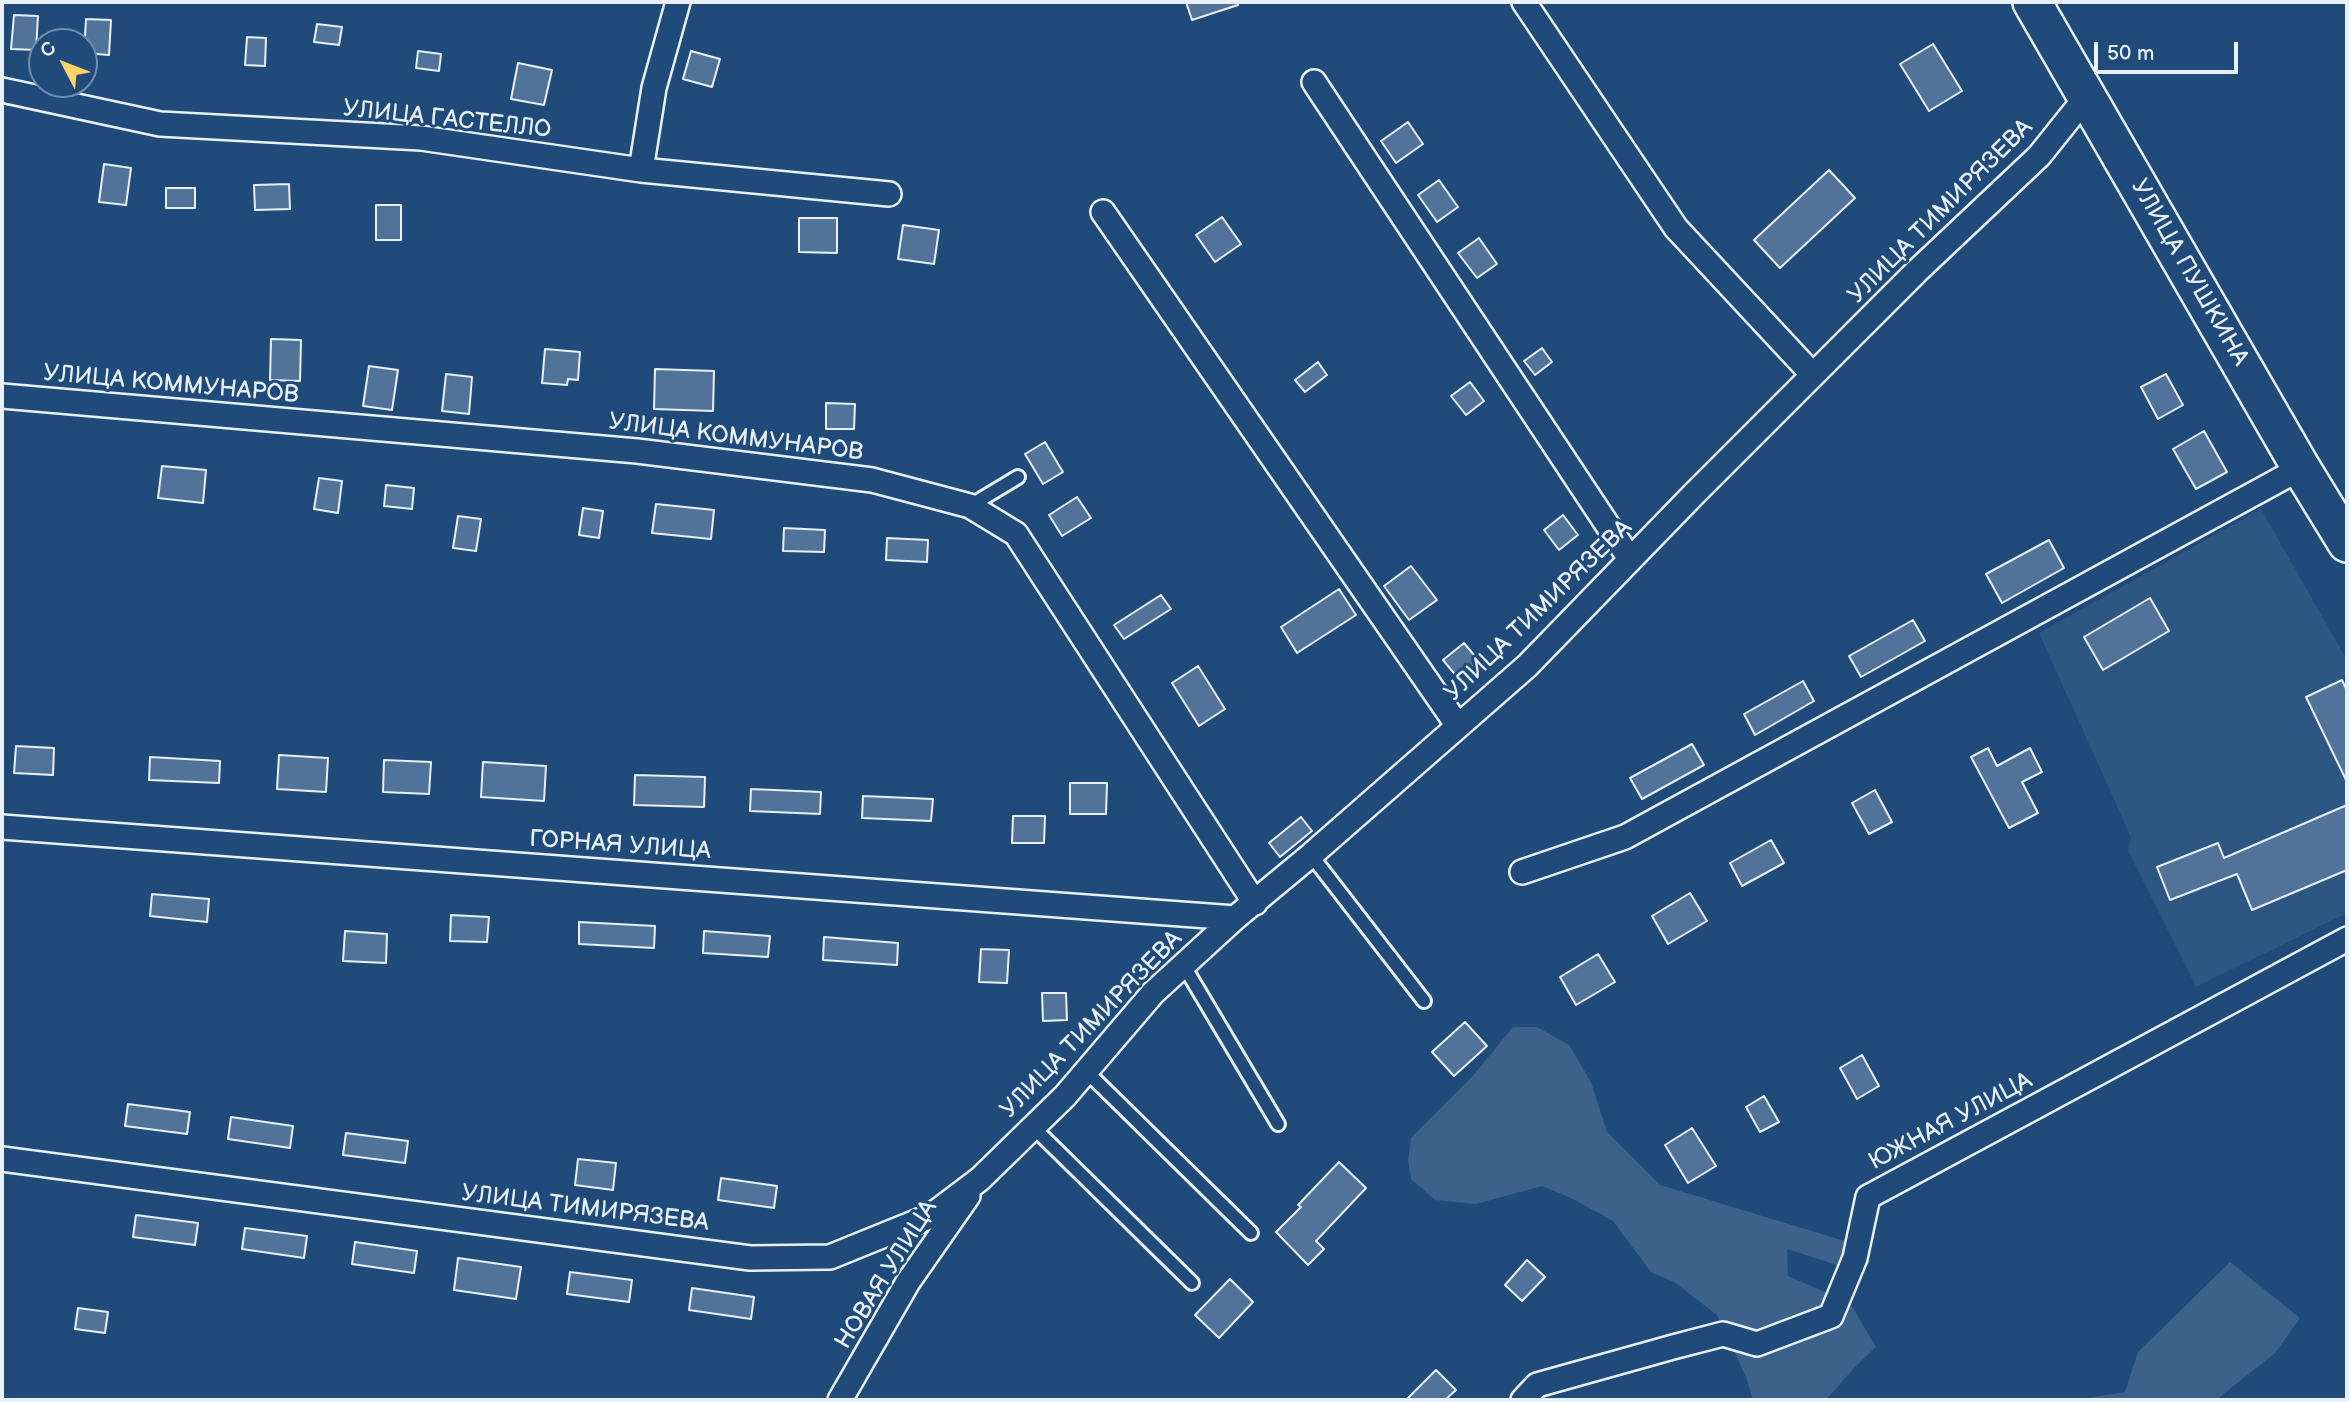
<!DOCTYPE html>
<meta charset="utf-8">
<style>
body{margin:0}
#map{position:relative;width:2349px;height:1402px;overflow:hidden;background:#1f4a7a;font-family:"Balsamiq Sans",sans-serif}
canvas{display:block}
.frame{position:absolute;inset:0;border:4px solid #e8f1f8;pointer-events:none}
.north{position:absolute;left:28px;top:28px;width:70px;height:70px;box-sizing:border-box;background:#1f4a7a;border:2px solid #6f8dac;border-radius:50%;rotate:312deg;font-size:19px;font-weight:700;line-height:28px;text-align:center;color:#e8f1f8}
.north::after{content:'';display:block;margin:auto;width:24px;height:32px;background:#ffd166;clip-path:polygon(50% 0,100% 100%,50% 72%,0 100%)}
.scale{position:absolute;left:2094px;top:42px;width:144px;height:32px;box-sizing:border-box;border:4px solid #e8f1f8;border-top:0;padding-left:9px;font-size:21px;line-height:24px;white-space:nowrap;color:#e8f1f8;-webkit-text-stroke:5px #1f4a7a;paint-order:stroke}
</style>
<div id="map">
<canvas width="2349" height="1402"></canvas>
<div class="frame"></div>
<div class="north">С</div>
<div class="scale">50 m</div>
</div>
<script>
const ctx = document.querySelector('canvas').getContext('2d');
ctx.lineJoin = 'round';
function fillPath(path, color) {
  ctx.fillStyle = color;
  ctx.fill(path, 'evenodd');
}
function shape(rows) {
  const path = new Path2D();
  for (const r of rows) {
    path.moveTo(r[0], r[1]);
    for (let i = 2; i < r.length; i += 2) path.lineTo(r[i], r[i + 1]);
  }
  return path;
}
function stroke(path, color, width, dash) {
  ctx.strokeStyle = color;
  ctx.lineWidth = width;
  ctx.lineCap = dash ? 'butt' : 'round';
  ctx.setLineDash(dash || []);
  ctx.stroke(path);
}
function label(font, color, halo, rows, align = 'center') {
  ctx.font = font + ' "Balsamiq Sans",sans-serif';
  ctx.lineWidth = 6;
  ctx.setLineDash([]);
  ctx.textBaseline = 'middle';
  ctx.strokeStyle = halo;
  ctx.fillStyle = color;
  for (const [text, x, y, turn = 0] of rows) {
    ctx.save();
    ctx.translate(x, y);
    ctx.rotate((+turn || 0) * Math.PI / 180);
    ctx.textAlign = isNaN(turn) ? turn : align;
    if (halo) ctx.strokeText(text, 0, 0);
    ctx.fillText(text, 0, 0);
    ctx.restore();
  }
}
const built = shape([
 [2261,509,2347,660,2347,675,2340,680,2342,680,2347,691,2347,913,2196,987,2128,851,2131,837,2039,633]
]);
const green = shape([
 [1513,1027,1537,1027,1569,1045,1591,1082,1607,1132,1660,1185,1845,1241,1846,1268,1787,1249,1788,1276,1850,1303,1876,1347,1854,1368,1826,1400,1753,1400,1746,1377,1717,1315,1674,1282,1651,1272,1613,1221,1571,1198,1542,1186,1476,1204,1435,1200,1411,1179,1408,1161,1411,1138,1471,1078],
 [2230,1262,2300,1318,2275,1353,2216,1400,2073,1400,2125,1392,2138,1352]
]);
const building = shape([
 [1186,2,1237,2,1238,5,1192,20,1186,2],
 [14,15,38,16,36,50,11,49,14,15],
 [86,19,111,20,109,55,84,53,86,19],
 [317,24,342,27,339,45,314,42,317,24],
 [247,37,266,38,265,66,245,65,247,37],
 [1933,44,1962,91,1929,111,1900,64,1933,44],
 [418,51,441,54,439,71,416,68,418,51],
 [691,51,720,59,712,87,683,79,691,51],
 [518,63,552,70,544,105,511,99,518,63],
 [1408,122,1423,144,1396,163,1381,141,1408,122],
 [104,164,131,168,126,205,99,202,104,164],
 [1829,170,1855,198,1780,268,1754,240,1829,170],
 [1439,180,1458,207,1437,222,1418,195,1439,180],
 [289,184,290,209,255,210,254,185,289,184],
 [166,188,195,188,195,208,166,208,166,188],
 [376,205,401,205,401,240,376,240,376,205],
 [1222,217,1241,244,1215,262,1196,235,1222,217],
 [799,218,837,218,837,253,799,252,799,218],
 [903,225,939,230,934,264,898,259,903,225],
 [1479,238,1497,264,1477,278,1458,253,1479,238],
 [271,339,301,340,300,381,270,380,271,339],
 [1542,348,1552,362,1535,375,1524,361,1542,348],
 [545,349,580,352,578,380,568,379,567,385,542,383,545,349],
 [1318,362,1327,375,1305,392,1295,380,1318,362],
 [369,366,398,370,392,410,363,406,369,366],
 [655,369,714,371,713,411,654,409,655,369],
 [446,374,472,377,469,414,442,411,446,374],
 [2166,374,2183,405,2158,419,2141,387,2166,374],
 [1470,382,1484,401,1466,415,1451,396,1470,382],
 [826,403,855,404,854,429,826,429,826,403],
 [2204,431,2227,472,2196,489,2173,449,2204,431],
 [1045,442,1063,472,1043,484,1025,454,1045,442],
 [162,466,206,470,203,503,158,498,162,466],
 [319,478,342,481,338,513,314,509,319,478],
 [386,485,414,488,412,509,384,506,386,485],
 [1077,497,1091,518,1062,536,1049,515,1077,497],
 [656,504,714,510,711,539,652,533,656,504],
 [583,508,603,511,599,538,579,535,583,508],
 [1563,515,1578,535,1559,550,1544,530,1563,515],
 [458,516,481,519,476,551,453,548,458,516],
 [784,528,825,530,824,552,783,551,784,528],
 [887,538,928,540,927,562,886,560,887,538],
 [2049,540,2064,568,2002,603,1986,574,2049,540],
 [1411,566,1437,600,1409,620,1384,586,1411,566],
 [1339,589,1356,615,1297,653,1281,627,1339,589],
 [1161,595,1171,609,1124,639,1114,625,1161,595],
 [2150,598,2169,631,2103,670,2084,637,2150,598],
 [1913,620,1925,641,1861,677,1849,656,1913,620],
 [1464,643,1479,661,1458,678,1443,660,1464,643],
 [1198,666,1225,709,1199,726,1172,683,1198,666],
 [2342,680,2347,691,2347,782,2306,697,2342,680],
 [1803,681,1814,701,1755,735,1744,714,1803,681],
 [1692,744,1704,765,1642,799,1630,778,1692,744],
 [16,746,54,748,53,775,14,773,16,746],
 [1988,748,1997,766,2030,748,2042,772,2022,782,2038,813,2009,828,1971,757,1988,748],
 [279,755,328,758,326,792,277,789,279,755],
 [150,757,220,761,219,783,149,780,150,757],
 [384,760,431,762,429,794,383,792,384,760],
 [483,762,546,766,544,801,481,797,483,762],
 [635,775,705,777,704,807,634,805,635,775],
 [1070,783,1107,783,1106,814,1070,814,1070,783],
 [751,789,821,792,820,814,750,811,751,789],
 [1875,790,1892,822,1869,834,1852,803,1875,790],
 [863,796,933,799,931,821,862,818,863,796],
 [2347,805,2347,870,2252,910,2237,874,2170,900,2157,867,2218,843,2224,858,2347,805],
 [1013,816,1045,816,1044,843,1012,843,1013,816],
 [1301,817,1312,831,1280,857,1269,843,1301,817],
 [1771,840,1784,863,1742,886,1730,863,1771,840],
 [1690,893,1707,921,1668,944,1652,916,1690,893],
 [152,894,209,899,207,922,150,916,152,894],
 [451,915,489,917,487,942,450,941,451,915],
 [579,922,655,926,654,948,579,944,579,922],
 [345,931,387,934,386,963,343,961,345,931],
 [704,931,770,936,768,957,703,953,704,931],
 [824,937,898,943,897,965,823,960,824,937],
 [981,949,1009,950,1007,983,979,982,981,949],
 [1598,954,1615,982,1576,1005,1560,977,1598,954],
 [1042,993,1066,993,1067,1020,1043,1021,1042,993],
 [1465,1022,1487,1046,1454,1076,1432,1052,1465,1022],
 [1862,1055,1879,1086,1857,1099,1840,1068,1862,1055],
 [1764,1096,1779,1122,1760,1132,1746,1107,1764,1096],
 [128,1104,190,1112,187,1134,125,1126,128,1104],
 [231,1117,293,1126,290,1148,228,1139,231,1117],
 [1692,1128,1716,1166,1688,1183,1665,1145,1692,1128],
 [346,1133,408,1141,405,1163,343,1155,346,1133],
 [578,1159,616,1163,613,1190,575,1185,578,1159],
 [1339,1162,1366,1188,1316,1241,1324,1249,1308,1265,1276,1232,1301,1207,1298,1205,1339,1162],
 [721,1178,777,1186,774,1208,718,1200,721,1178],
 [136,1215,198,1223,195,1245,133,1237,136,1215],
 [245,1228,307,1236,304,1258,242,1249,245,1228],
 [355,1242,417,1251,414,1273,352,1264,355,1242],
 [458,1258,521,1267,516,1299,454,1290,458,1258],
 [1527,1260,1545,1277,1522,1301,1505,1285,1527,1260],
 [570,1272,632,1280,629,1302,567,1294,570,1272],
 [1230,1279,1253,1302,1219,1338,1195,1315,1230,1279],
 [692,1288,754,1297,751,1319,689,1310,692,1288],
 [78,1308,108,1312,105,1333,75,1329,78,1308],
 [1436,1370,1456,1390,1445,1400,1406,1400,1436,1370]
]);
const lane = shape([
 [970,506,1018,477],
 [1311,855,1424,1001],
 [1184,966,1278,1124],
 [1086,1071,1251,1233],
 [1033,1127,1192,1283]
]);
const street = shape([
 [1524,2,1676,228,1813,375],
 [1314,82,1630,559],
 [2,90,160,124,421,138,641,170,889,194],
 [641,170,654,88,678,2],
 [1103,212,1458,726],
 [2,396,637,451,872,480,970,506,1016,534,1255,903],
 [2,827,1235,918],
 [1522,872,1625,837,2301,468],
 [2,1159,750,1258,830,1257,931,1216,980,1179,1065,1096,1153,993,1235,918,1311,855,1527,666,1694,494,1917,271,2039,156,2087,96],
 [840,1400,908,1282,968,1196],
 [1523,1400,1537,1385,1673,1347,1723,1334,1757,1344,1831,1316,1855,1258,1868,1197,2347,939]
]);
const primary = shape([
 [2032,2,2301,468,2347,543]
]);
const streetNames = [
 ["УЛИЦА ГАСТЕЛЛО",447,120,6],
 ["УЛИЦА ТИМИРЯЗЕВА",1941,212,-45],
 ["УЛИЦА ПУШКИНА",2189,273,60],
 ["УЛИЦА КОММУНАРОВ",171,385,5],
 ["УЛИЦА КОММУНАРОВ",736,438,7],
 ["УЛИЦА ТИМИРЯЗЕВА",1539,611,-44],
 ["ГОРНАЯ УЛИЦА",620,846,4],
 ["УЛИЦА ТИМИРЯЗЕВА",1092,1025,-46],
 ["ЮЖНАЯ УЛИЦА",1951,1122,-28],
 ["УЛИЦА ТИМИРЯЗЕВА",585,1209,7],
 ["НОВАЯ УЛИЦА",887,1275,-58]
];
fillPath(built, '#2e5683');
fillPath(green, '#3c628c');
fillPath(building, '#517399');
stroke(building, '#e8f1f8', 2);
stroke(lane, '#e8f1f8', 18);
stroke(street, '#e8f1f8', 28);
stroke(primary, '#e8f1f8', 42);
stroke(lane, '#1f4a7a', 12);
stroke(street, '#1f4a7a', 23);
stroke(primary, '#1f4a7a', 37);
label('24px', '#e8f1f8', '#1f4a7a', streetNames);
</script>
